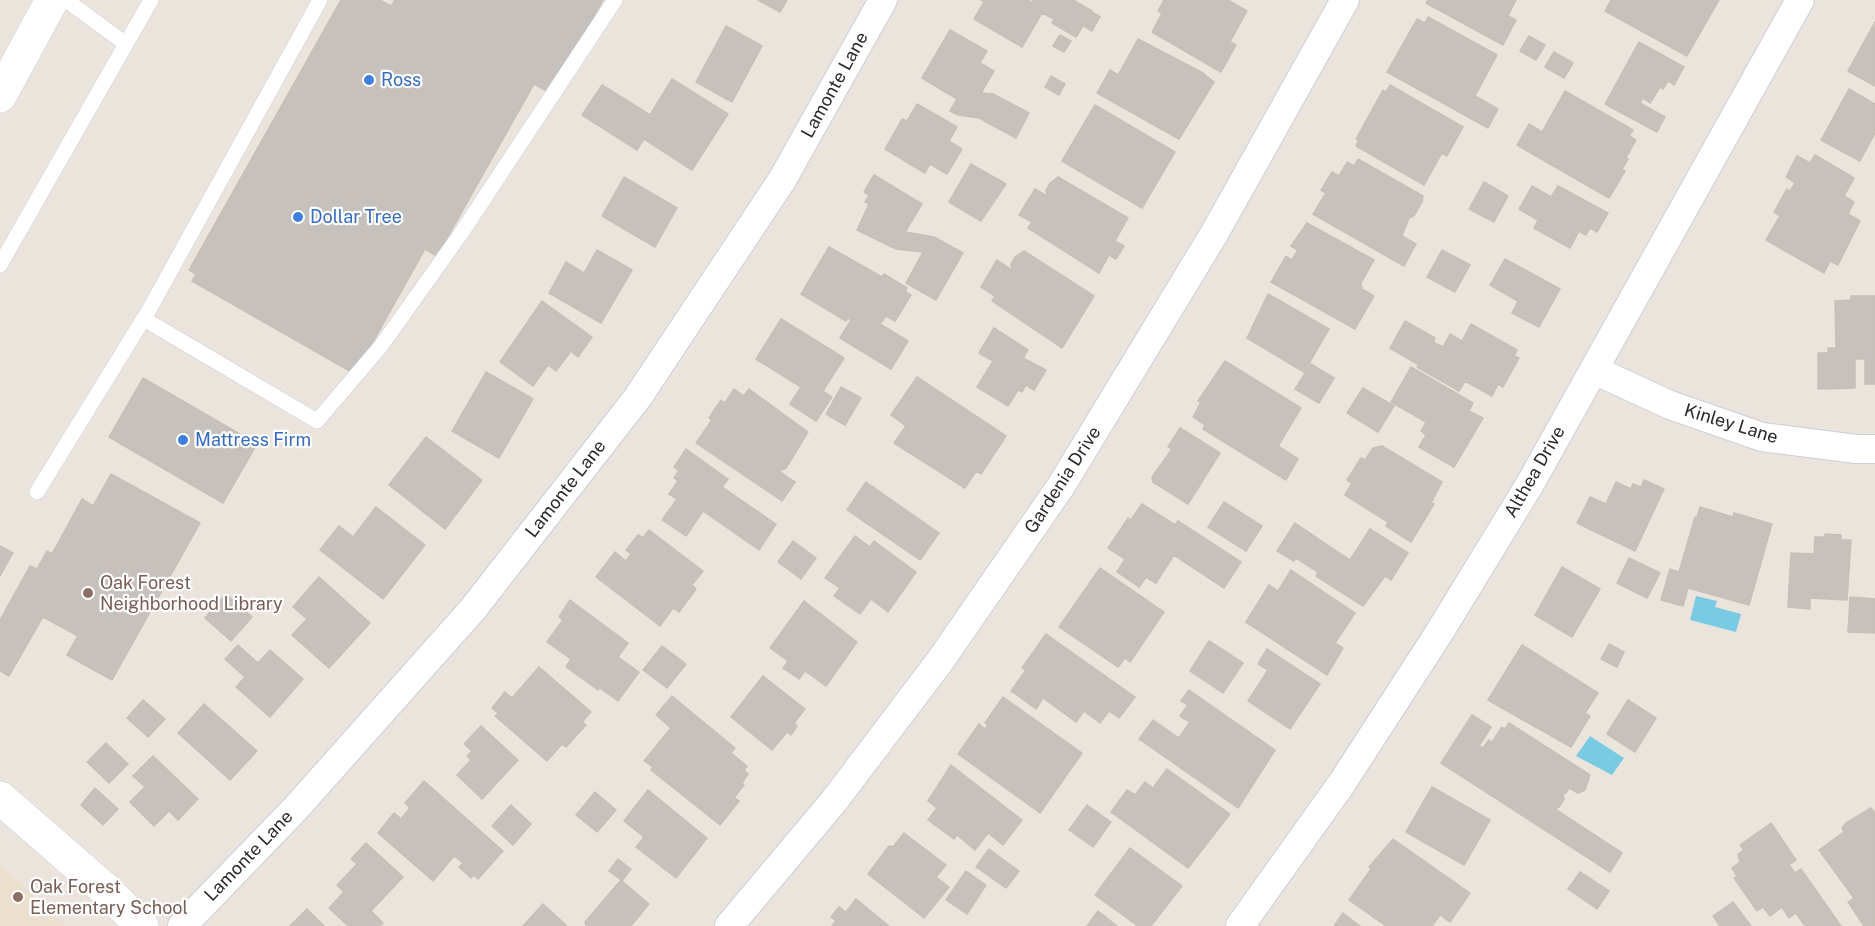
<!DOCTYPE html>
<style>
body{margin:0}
canvas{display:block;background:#ebe4dd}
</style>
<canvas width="1875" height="926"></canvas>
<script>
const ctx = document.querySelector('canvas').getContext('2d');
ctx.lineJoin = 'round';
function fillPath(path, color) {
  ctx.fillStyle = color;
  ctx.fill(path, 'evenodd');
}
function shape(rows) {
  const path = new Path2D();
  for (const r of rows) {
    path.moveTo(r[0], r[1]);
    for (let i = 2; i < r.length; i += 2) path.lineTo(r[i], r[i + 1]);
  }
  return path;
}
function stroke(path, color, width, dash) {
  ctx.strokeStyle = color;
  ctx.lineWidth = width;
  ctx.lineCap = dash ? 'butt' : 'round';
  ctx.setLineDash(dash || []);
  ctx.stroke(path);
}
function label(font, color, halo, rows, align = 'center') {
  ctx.font = font + ' "Public Sans",sans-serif';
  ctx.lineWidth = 4.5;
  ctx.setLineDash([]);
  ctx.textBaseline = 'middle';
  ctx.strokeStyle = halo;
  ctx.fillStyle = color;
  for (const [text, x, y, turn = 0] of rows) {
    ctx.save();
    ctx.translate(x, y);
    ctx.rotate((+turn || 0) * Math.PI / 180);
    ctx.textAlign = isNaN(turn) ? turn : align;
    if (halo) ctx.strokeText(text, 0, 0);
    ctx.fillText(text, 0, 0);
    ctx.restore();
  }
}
const education = shape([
 [0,865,5,869,66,926,0,926]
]);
const water = shape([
 [1696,596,1717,601,1715,607,1741,614,1736,632,1690,620],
 [1590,736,1624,758,1612,775,1576,756]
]);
const building = shape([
 [341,0,380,0,391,6,395,0,603,0,551,93,534,84,437,256,425,249,355,374,192,281,196,274,189,270,341,0],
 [758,0,787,0,780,12,758,0],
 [981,0,1029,0,1031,4,1033,0,1073,0,1092,11,1076,37,1052,23,1054,19,1042,13,1022,47,974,19,984,2,981,0],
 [1164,0,1228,0,1247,11,1230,42,1236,45,1221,72,1152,32,1162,13,1158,11,1164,0],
 [1428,0,1516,0,1508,16,1516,20,1503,45,1426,3,1428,0],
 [1611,0,1719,0,1687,56,1605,11,1611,0],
 [1092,12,1100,17,1092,31,1084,26,1092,12],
 [1428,17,1497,55,1475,96,1498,109,1488,128,1387,72,1417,19,1425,23,1428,17],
 [1875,22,1875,86,1848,71,1875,22],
 [726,26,762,46,732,102,696,82,726,26],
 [950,30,987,51,980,63,994,71,981,93,993,94,1029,113,1016,138,979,118,958,115,950,111,957,99,922,78,950,30],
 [1060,35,1071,41,1064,52,1053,46,1060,35],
 [1529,36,1545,45,1536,60,1520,51,1529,36],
 [1138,39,1203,73,1214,82,1179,139,1097,93,1110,70,1118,75,1138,39],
 [1639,42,1684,67,1674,85,1668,81,1663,89,1660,87,1650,103,1643,98,1640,103,1665,117,1657,132,1605,104,1639,42],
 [1554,52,1573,63,1564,78,1545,67,1554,52],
 [1051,76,1065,84,1059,95,1045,87,1051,76],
 [672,79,728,114,692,170,644,139,637,150,582,115,602,85,650,115,672,79],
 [1390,85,1463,127,1447,156,1442,153,1424,185,1356,146,1359,140,1356,139,1383,90,1386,92,1390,85],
 [1849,89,1875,104,1875,133,1860,161,1821,140,1849,89],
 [1565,91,1633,130,1629,136,1636,140,1626,158,1628,159,1622,169,1625,171,1609,198,1517,145,1529,124,1542,132,1565,91],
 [917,104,957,127,949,141,962,149,947,174,930,164,925,173,885,149,902,119,907,121,917,104],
 [1095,105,1175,152,1142,208,1062,161,1095,105],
 [1815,155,1854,178,1844,196,1854,202,1848,214,1860,221,1838,265,1830,261,1824,273,1766,240,1780,216,1774,212,1787,189,1790,191,1795,183,1786,177,1797,156,1810,163,1815,155],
 [1358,159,1423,196,1422,202,1414,216,1409,218,1402,236,1416,244,1404,266,1313,214,1326,193,1321,190,1332,172,1339,176,1347,162,1354,166,1358,159],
 [971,164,1006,184,981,221,949,202,971,164],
 [874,175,922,204,905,232,934,237,963,253,936,300,906,283,923,252,896,249,857,230,869,204,865,202,869,195,864,192,874,175],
 [624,177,677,208,655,247,602,216,624,177],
 [1058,177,1128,218,1115,241,1124,246,1116,259,1109,255,1099,273,1028,228,1032,222,1019,215,1035,189,1047,196,1046,190,1050,183,1058,177],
 [1484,182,1508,196,1494,222,1469,209,1484,182],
 [1532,186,1551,197,1558,186,1608,213,1597,232,1590,228,1586,235,1579,231,1570,248,1534,228,1538,220,1519,209,1532,186],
 [1307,223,1374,260,1361,283,1362,289,1374,296,1355,329,1271,282,1286,256,1292,260,1298,250,1291,246,1307,223],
 [829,247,882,277,884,274,907,288,905,291,911,295,895,321,886,316,880,324,908,341,891,369,840,338,851,320,848,318,846,321,801,294,829,247],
 [597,250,632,270,601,323,549,293,566,262,584,273,597,250],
 [1442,250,1470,265,1455,292,1427,277,1442,250],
 [1024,251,1094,296,1062,348,992,301,995,296,981,287,997,260,1012,270,1011,264,1015,257,1024,251],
 [1505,259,1560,289,1539,327,1512,313,1518,301,1490,285,1505,259],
 [1268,294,1329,329,1304,372,1247,338,1268,294],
 [1851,296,1875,296,1875,384,1865,384,1865,359,1855,359,1855,388,1818,389,1818,353,1828,353,1828,348,1836,348,1835,301,1851,300,1851,296],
 [542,301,592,337,578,357,571,351,556,371,548,365,533,386,500,362,542,301],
 [781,319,844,358,823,391,832,397,816,421,790,404,801,387,756,359,781,319],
 [1405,321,1435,338,1433,342,1443,347,1450,334,1462,341,1471,324,1517,350,1514,356,1519,358,1503,387,1498,384,1492,396,1465,381,1459,391,1417,367,1419,365,1390,348,1405,321],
 [994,328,1028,350,1023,358,1046,370,1034,390,1026,385,1022,392,1018,390,1008,406,977,387,993,361,979,353,994,328],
 [1225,361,1301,408,1278,446,1298,459,1286,480,1203,429,1205,425,1193,417,1201,402,1198,401,1225,361],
 [1311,364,1334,378,1319,403,1295,389,1311,364],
 [1411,367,1473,403,1469,411,1483,418,1454,467,1419,447,1426,435,1421,431,1426,422,1391,402,1411,367],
 [486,372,533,399,499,458,452,431,486,372],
 [917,377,1006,436,981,474,976,471,965,488,894,443,906,426,891,415,917,377],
 [143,378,257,444,223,503,109,437,143,378],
 [841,387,861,398,845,425,826,414,841,387],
 [1363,388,1394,406,1378,432,1347,413,1363,388],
 [734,389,744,396,749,389,808,432,786,468,779,471,795,482,782,501,696,443,712,420,709,418,721,400,725,403,734,389],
 [1180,428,1220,453,1188,504,1153,482,1152,477,1172,449,1168,447,1180,428],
 [426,437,482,480,445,529,389,485,426,437],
 [1382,446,1442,482,1431,503,1434,504,1411,542,1386,526,1388,522,1345,495,1352,483,1347,480,1361,458,1365,460,1373,448,1382,446],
 [686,449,728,479,722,487,776,524,759,550,703,511,686,536,662,520,677,499,669,494,678,481,674,478,679,470,674,467,686,449],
 [111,474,200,523,112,680,67,655,78,636,43,617,9,676,0,671,0,620,30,566,37,569,47,551,52,554,82,499,93,506,111,474],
 [1644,480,1664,489,1635,551,1577,523,1590,497,1606,504,1616,482,1631,489,1633,484,1641,487,1644,480],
 [866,482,939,533,920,560,847,510,866,482],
 [1224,502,1262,526,1246,551,1208,527,1224,502],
 [1142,504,1175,525,1178,521,1241,562,1224,588,1174,555,1156,583,1146,577,1139,587,1117,572,1125,559,1108,548,1128,518,1131,520,1142,504],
 [376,507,425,545,383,599,320,550,339,526,353,537,376,507],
 [1700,507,1733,517,1734,513,1772,524,1749,605,1688,588,1683,606,1661,600,1670,569,1679,572,1695,517,1697,517,1700,507],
 [1295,523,1350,560,1370,529,1408,553,1391,580,1385,576,1363,606,1316,576,1318,572,1296,558,1294,561,1277,551,1295,523],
 [649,530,703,571,692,585,696,589,679,612,673,608,660,626,596,577,615,552,626,561,631,554,626,550,638,535,643,538,649,530],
 [1825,534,1841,535,1841,540,1851,540,1847,600,1810,598,1810,609,1788,607,1791,553,1814,554,1815,537,1825,537,1825,534],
 [855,536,870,547,874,541,916,572,888,612,871,599,860,614,834,596,840,588,825,578,855,536],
 [793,541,816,558,801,579,778,562,793,541],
 [0,546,13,553,0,576,0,546],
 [1629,558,1660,573,1647,598,1617,583,1629,558],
 [1562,567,1600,589,1572,637,1535,615,1562,567],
 [1100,568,1164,612,1130,662,1125,658,1118,667,1059,627,1100,568],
 [1291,570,1355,613,1335,643,1343,648,1327,675,1246,622,1269,585,1278,591,1291,570],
 [319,577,370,623,329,668,292,635,307,619,293,607,319,577],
 [226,594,252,617,231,641,205,618,226,594],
 [1850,597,1875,599,1875,633,1848,632,1850,597],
 [570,600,628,643,618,657,639,672,618,701,600,688,598,690,566,667,571,659,547,642,563,620,559,617,570,600],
 [804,601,857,642,826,686,805,671,799,679,783,668,788,661,770,648,804,601],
 [1046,634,1135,697,1119,718,1109,711,1100,723,1084,711,1076,722,1043,698,1036,709,1011,691,1026,670,1022,668,1046,634],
 [1209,641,1243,663,1223,693,1190,671,1209,641],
 [1609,644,1624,652,1617,667,1601,659,1609,644],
 [238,645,258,663,270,650,303,679,270,717,236,687,245,677,225,659,238,645],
 [1522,645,1598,693,1585,713,1590,716,1571,747,1488,700,1522,645],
 [662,646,686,664,667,688,643,670,662,646],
 [1267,649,1320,684,1290,729,1248,701,1268,670,1258,664,1267,649],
 [539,667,591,712,582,722,586,725,566,747,562,744,547,761,495,716,498,713,492,708,505,692,512,698,539,667],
 [763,676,805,709,794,723,797,726,791,735,787,732,772,750,731,717,763,676],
 [1189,690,1275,750,1238,808,1139,739,1153,720,1179,738,1190,722,1180,716,1188,705,1181,701,1189,690],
 [672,696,735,748,731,753,747,766,744,770,748,774,742,783,744,785,734,798,739,801,720,825,651,770,653,767,644,761,671,728,656,715,672,696],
 [1003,697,1082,753,1040,813,958,754,979,724,985,729,988,725,985,723,1003,697],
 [143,700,165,719,148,737,127,718,143,700],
 [1628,700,1656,718,1635,752,1607,734,1628,700],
 [204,704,257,751,230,780,178,733,204,704],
 [1472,715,1491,727,1479,746,1483,748,1489,740,1492,742,1502,727,1505,729,1509,723,1590,775,1585,790,1578,793,1569,788,1566,793,1563,793,1564,799,1559,807,1555,809,1622,853,1610,872,1441,763,1472,715],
 [481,726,518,760,482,799,457,775,471,760,467,756,472,751,464,744,481,726],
 [106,743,128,764,109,783,87,762,106,743],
 [153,756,198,799,178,820,169,811,154,826,130,802,145,787,133,776,153,756],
 [951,765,1022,820,1003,845,988,833,975,850,957,835,954,839,928,820,937,808,928,801,951,765],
 [1167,769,1230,814,1188,868,1111,812,1127,790,1135,795,1145,782,1153,788,1167,769],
 [424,781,503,851,478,879,474,875,471,878,459,867,463,863,454,856,433,881,378,833,394,813,401,819,410,808,405,803,424,781],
 [1432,787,1490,820,1464,865,1406,832,1432,787],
 [95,788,118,809,103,825,81,805,95,788],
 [648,790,707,838,676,878,636,847,644,837,624,821,648,790],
 [595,792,616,810,597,832,576,815,595,792],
 [511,805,531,824,513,845,492,826,511,805],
 [1087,805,1111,822,1093,847,1069,830,1087,805],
 [1871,808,1875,813,1875,926,1864,926,1848,902,1854,898,1819,850,1844,832,1842,828,1846,823,1871,808],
 [1771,823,1796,860,1789,865,1795,873,1801,869,1841,926,1805,926,1796,913,1789,918,1782,907,1770,916,1763,907,1757,911,1734,878,1737,876,1732,868,1740,862,1738,854,1744,850,1740,845,1771,823],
 [904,833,946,865,936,877,949,887,924,918,868,874,889,846,893,847,904,833],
 [1393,839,1470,893,1450,922,1440,915,1432,926,1386,926,1349,900,1371,869,1369,867,1393,839],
 [366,843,403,877,371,911,383,923,380,926,348,926,329,908,344,892,337,885,357,864,351,859,366,843],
 [1130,848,1182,886,1151,926,1138,926,1095,895,1130,848],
 [989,849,1019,871,1006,888,976,867,989,849],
 [618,859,631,869,622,881,649,904,631,926,586,926,585,922,621,880,609,871,618,859],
 [966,871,986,885,967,914,946,900,966,871],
 [1580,872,1609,891,1597,909,1568,889,1580,872],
 [856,899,889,926,832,926,836,921,831,917,839,907,846,912,856,899],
 [1733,902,1751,926,1720,926,1713,916,1733,902],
 [543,904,567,926,523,926,543,904],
 [307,909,324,926,290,926,307,909],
 [1098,911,1117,926,1087,926,1098,911],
 [1343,913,1360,926,1334,926,1343,913]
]);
const lane = shape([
 [66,0,126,44],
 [0,265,151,0],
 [144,319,317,421,381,346,460,235,615,0],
 [37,492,149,310,320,0]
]);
const street = shape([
 [1594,370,1670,405,1762,437,1856,449,1875,449],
 [182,926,296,808,473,609,638,397,782,180,883,0],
 [729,926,834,801,940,661,1061,486,1214,234,1345,0],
 [1240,926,1342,783,1439,633,1530,484,1800,0]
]);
const secondary = shape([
 [0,96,52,0],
 [0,798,106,890,142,926]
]);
const markers = [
 [369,80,6,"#3f7fe0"],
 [298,217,6,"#3f7fe0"],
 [183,440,6,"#3f7fe0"],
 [88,593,6,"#8d6e63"],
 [18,897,6,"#8d6e63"]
];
const shopNames = [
 ["Ross",381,80],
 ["Dollar Tree",310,217],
 ["Mattress Firm",195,440]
];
const streetNames = [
 ["Lamonte Lane",835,85,-61],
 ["Kinley Lane",1731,424,17],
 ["Althea Drive",1535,472,-60],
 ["Gardenia Drive",1063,480,-57],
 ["Lamonte Lane",566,489,-52],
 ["Lamonte Lane",249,856,-46]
];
const educationNames = [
 ["Oak Forest",100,583],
 ["Neighborhood Library",100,604],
 ["Oak Forest",30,887],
 ["Elementary School",30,908]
];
fillPath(education, '#ebe0ce');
fillPath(water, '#79cbe3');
fillPath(building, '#c6c1bc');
stroke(building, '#c6c0b7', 1.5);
stroke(lane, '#cbcfda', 16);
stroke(street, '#cbcfda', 30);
stroke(secondary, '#cbcfda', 34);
stroke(lane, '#fff', 15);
stroke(street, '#fff', 28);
stroke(secondary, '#fff', 33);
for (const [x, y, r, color] of markers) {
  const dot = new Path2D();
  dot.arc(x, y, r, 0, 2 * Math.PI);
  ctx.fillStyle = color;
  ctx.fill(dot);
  stroke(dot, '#fff', 2);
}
label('18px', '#366cbe', '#fff', shopNames, 'left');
label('18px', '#2a2a2a', '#fff', streetNames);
label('18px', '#785e54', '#fff', educationNames, 'left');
</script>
